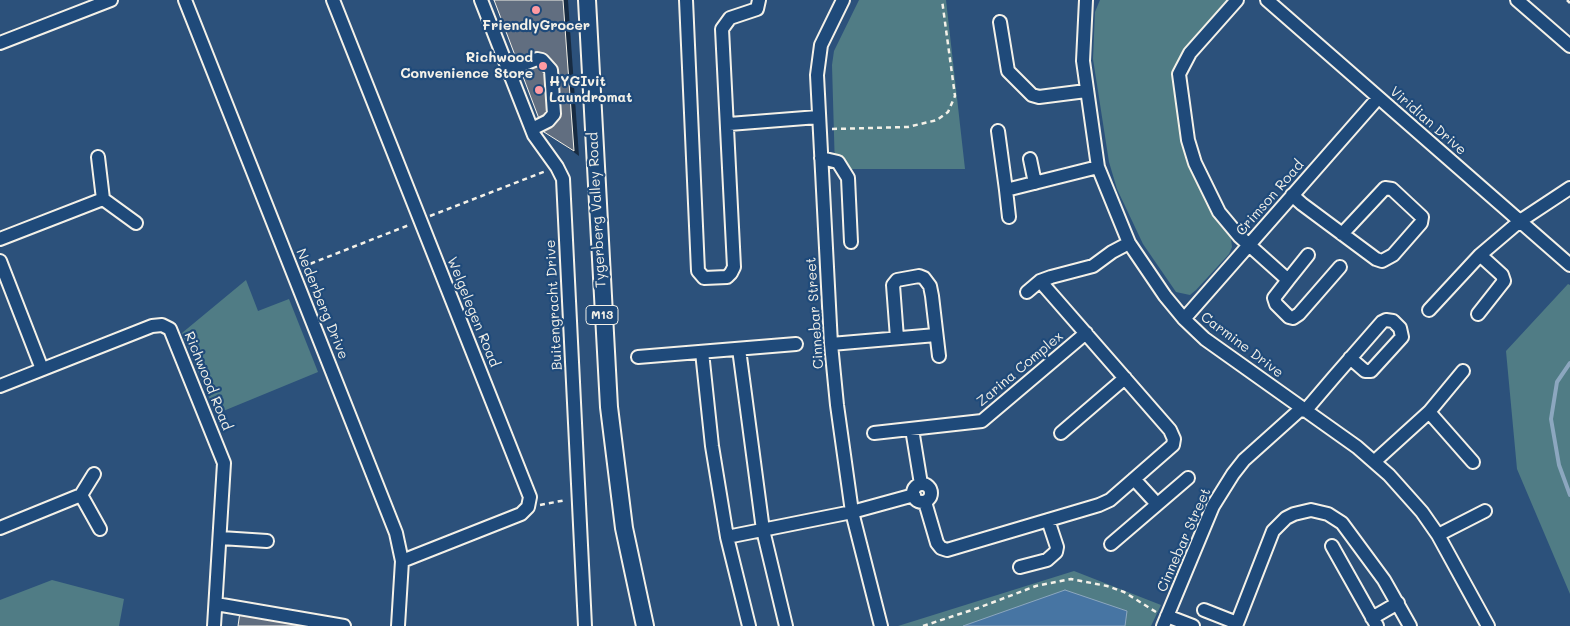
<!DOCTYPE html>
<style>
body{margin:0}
canvas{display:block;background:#2c517b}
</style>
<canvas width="1570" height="626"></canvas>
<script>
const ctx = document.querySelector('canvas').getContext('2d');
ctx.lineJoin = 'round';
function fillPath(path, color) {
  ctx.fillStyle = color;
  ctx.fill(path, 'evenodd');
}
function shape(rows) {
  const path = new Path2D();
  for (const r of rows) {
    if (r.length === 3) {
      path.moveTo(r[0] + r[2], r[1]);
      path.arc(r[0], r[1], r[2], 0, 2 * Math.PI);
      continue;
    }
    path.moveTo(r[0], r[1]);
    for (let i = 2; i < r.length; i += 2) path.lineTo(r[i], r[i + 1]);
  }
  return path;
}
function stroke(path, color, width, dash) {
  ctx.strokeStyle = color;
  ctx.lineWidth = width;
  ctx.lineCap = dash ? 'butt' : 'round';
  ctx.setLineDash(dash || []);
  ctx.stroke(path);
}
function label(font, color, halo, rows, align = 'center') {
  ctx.font = font + ' Mali,sans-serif';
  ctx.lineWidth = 4.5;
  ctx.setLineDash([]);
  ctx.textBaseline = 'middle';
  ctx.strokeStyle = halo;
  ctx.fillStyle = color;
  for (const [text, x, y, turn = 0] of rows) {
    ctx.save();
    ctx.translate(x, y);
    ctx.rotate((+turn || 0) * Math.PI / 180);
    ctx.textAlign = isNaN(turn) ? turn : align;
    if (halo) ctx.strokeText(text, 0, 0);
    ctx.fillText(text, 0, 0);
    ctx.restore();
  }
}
const green = shape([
 [859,0,946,0,965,169,835,169,832,65,834,51],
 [1100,0,1229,0,1179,59,1174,69,1182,140,1233,238,1231,239,1232,247,1229,254,1196,290,1190,295,1176,292,1143,244,1117,189,1109,162,1093,59,1095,12],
 [246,280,258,311,289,299,318,372,216,414,182,333],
 [1568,284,1570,285,1570,594,1517,469,1506,351],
 [1074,571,1161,605,1151,626,898,626],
 [52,580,124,599,119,626,0,626,0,600]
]);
const water = shape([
 [1065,590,1127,611,1125,626,963,626,1065,590]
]);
const shadow = shape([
 [496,0,568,0,579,156,545,131]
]);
const stream = shape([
 [1570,363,1557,382,1551,419,1559,465,1570,495]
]);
const building = shape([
 [494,0,563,0,574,151,544,132,494,0],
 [240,612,325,626,238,626,240,612]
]);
const path = shape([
 [1567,0,1570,3],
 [832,129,908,127,937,120,948,112,955,96,942,0],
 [430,216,546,171],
 [302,267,409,225],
 [540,505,566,500],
 [923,626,978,608,1036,586,1071,579,1107,586,1124,592,1156,612]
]);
const minor = shape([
 [185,0,396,533,402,561,398,626],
 [333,0,530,497,528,507,521,514,402,561],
 [481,0,534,135,557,167,563,179,585,626],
 [686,0,698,271,704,278,727,277,731,273,734,267,722,29,730,18,757,9,759,0],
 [843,0,821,45,817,75,831,344,837,405,852,512,881,626],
 [1086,0,1083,61,1098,167,1129,243,1165,296,1184,319,1205,339,1357,447,1389,475,1422,512,1438,535,1488,626],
 [1237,0,1190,53,1179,74,1188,140,1195,163,1219,212,1239,236,1288,280,1274,298,1276,304,1289,317,1293,318,1299,314,1340,267],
 [1267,0,1570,265],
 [1517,0,1570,46],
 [1000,22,1008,71,1032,95,1039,97,1086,91],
 [0,43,111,0],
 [509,70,537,59,542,60,551,70,554,114,548,121,532,129],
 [729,124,818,117],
 [998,131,1006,190,1098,167],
 [98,157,103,199,136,223],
 [821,158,838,162,848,178,851,242],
 [1030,159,1035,183],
 [1006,190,1009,217],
 [1292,195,1302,204,1376,259,1382,261,1393,255,1421,223,1422,217,1392,189,1385,188,1342,234],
 [0,239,103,199],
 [0,261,42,369],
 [1288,280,1308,255],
 [1027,292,1040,281,1051,277,1093,266,1112,252,1129,243],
 [1429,310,1480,255,1520,221,1570,188],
 [1478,314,1504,281,1502,275,1480,255],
 [1184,319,1378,98],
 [897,338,893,285,897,280,919,276,924,278,930,286,932,296,939,356],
 [831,344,936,335],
 [739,349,763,530,786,626],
 [702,352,712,446,727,537,749,626],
 [638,357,796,344],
 [0,386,152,326,162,325,170,329,224,463,214,626],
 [1305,411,1334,377,1382,322,1386,320,1393,321,1400,328,1402,337,1371,371,1365,371,1350,358],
 [1429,412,1473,462],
 [912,429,921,484],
 [874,433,982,421,1086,333],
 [1061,433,1125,378],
 [1375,461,1429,412,1463,371],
 [1134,479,1157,504],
 [922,493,9],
 [81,495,100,529],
 [925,502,937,543,941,548,947,550,1099,505,1110,500,1173,445,1174,439,1170,430,1040,281],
 [0,528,81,495,94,474],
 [1438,535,1485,511],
 [727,537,852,512,914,495],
 [221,538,267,541],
 [1111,544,1188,478],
 [1332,546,1377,626],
 [1020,567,1047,560,1056,552,1057,547,1048,520],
 [216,604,344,626],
 [1204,610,1237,623],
 [1167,616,1193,626],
 [1372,618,1398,603],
 [1163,626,1213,506,1233,474,1244,460,1302,408],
 [1236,626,1273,531,1286,518,1294,514,1311,510,1328,514,1342,523,1384,580,1410,626]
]);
const major = shape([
 [587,0,609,407,624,528,645,626]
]);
const markers = [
 [536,10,5,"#ff9aa2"],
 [543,66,5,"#ff9aa2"],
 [539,90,5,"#ff9aa2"]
];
const shields = [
 [602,315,32]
];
const shieldNames = [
 ["M13",602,315]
];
const poiNames = [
 ["FriendlyGrocer",536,26],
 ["Richwood",533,58,"right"],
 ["Convenience Store",533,74,"right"],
 ["HYGIvit",549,82,"left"],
 ["Laundromat",549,98,"left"]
];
const streetNames = [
 ["Viridian Drive",1428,121,41],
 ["Crimson Road",1270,198,-49],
 ["Tygerberg Valley Road",597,210,-93],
 ["Nederberg Drive",322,304,68],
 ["Buitengracht Drive",554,305,-93],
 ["Welgelegen Road",473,312,68],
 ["Cinnebar Street",815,313,-94],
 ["Carmine Drive",1242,345,37],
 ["Zarina Complex",1020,369,-40],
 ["Richwood Road",208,381,68],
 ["Cinnebar Street",1184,540,-66]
];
fillPath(green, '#507c85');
fillPath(water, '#4775a3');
stroke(water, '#8ca7bf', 1);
fillPath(shadow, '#0007');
stroke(stream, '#8ca7bf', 4);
fillPath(building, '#616e80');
stroke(building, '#f4f1e8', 1);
stroke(minor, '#f4f1e8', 16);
stroke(major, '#f4f1e8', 20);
stroke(path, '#f4f1e8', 2.5, [5, 4]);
stroke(minor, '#1f4a7a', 12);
stroke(major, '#1f4a7a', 16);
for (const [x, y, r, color] of markers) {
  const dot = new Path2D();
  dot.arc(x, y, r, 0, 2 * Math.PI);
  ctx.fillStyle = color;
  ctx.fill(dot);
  stroke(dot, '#1f4a7a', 2);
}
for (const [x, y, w] of shields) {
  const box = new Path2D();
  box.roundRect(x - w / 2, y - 9.5, w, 19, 4);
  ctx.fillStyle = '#1f4a7a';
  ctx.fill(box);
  stroke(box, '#f4f1e8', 1);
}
label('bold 12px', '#f4f1e8', null, shieldNames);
label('bold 14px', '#f4f1e8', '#1f4a7a', poiNames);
label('14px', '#f4f1e8', '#1f4a7a', streetNames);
</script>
